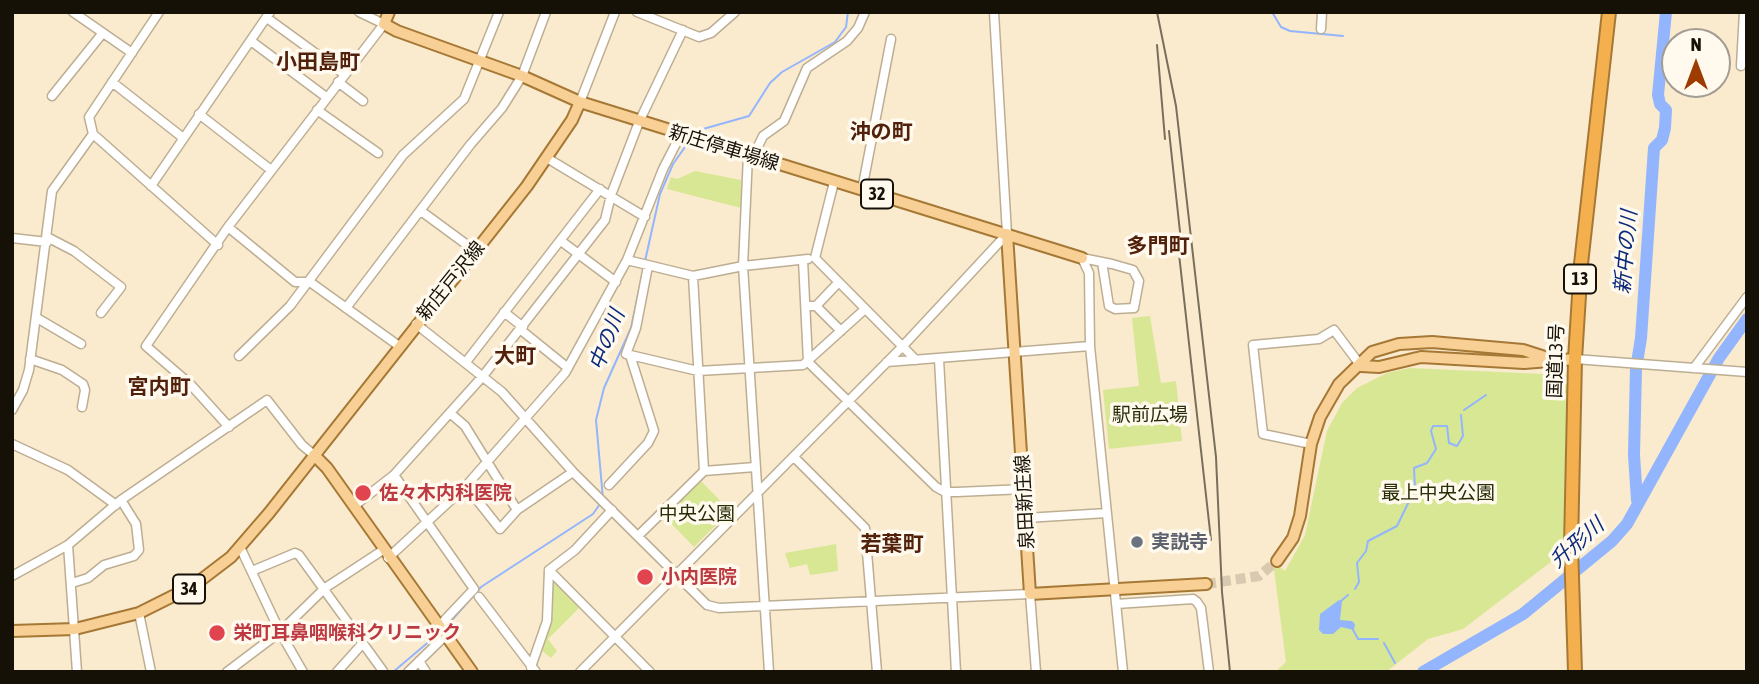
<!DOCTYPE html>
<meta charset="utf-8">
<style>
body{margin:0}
#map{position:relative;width:1759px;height:684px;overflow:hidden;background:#faeace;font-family:"Asap Condensed",sans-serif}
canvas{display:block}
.frame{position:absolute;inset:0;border:14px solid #161107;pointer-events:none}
.north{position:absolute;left:1661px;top:28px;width:70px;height:70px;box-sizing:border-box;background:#fff9ee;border:2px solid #a29c92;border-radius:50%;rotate:0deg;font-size:19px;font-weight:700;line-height:28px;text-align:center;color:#161107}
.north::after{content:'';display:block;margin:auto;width:24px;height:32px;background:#9e3b00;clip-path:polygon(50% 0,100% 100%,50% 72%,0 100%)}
</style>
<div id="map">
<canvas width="1759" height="684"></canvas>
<div class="frame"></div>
<div class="north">N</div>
</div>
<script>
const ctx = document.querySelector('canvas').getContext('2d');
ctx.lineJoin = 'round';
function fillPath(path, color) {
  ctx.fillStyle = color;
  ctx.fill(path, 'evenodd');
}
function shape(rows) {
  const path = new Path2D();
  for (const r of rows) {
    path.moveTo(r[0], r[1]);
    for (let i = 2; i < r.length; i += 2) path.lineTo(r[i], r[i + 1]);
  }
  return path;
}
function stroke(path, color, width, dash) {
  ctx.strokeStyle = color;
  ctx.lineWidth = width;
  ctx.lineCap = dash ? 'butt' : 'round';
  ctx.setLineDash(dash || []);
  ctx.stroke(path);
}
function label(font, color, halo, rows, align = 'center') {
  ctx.font = font + ' "Asap Condensed","Noto Sans JP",sans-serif';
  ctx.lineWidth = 7;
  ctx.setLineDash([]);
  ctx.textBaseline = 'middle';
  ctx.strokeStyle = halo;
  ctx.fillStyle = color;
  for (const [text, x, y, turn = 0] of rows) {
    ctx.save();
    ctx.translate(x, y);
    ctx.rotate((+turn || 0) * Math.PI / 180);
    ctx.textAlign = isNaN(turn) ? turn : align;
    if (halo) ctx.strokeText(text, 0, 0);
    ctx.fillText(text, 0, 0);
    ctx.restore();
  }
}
const green = shape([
 [695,171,741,180,741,208,667,189,671,177,677,179],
 [1150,316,1161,383,1176,381,1182,441,1109,449,1103,390,1139,386,1132,318],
 [1410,368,1565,375,1568,379,1564,552,1463,629,1428,639,1386,672,1275,672,1286,662,1273,562,1285,571,1305,535,1327,431,1342,403,1357,388,1387,373],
 [701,481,730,511,694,547,664,516],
 [836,544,838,571,810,575,807,564,790,568,785,553],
 [553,578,579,608,548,639,557,651,551,658,541,650,550,580]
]);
const water = shape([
 [1339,600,1342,601,1340,620,1352,621,1355,624,1354,630,1341,627,1333,634,1323,634,1319,630,1320,614]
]);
const stream = shape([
 [1272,12,1281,27,1290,31,1343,36],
 [697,134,703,129,749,116,770,83,782,72,835,42,846,27,848,12],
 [645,261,660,194,673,164,690,140],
 [1464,410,1486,395],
 [603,499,596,420,604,388,631,328,644,266],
 [1355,589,1359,582,1357,563,1366,551,1368,541,1397,526,1415,489,1414,468,1427,463,1436,449,1431,431,1433,426,1447,426,1449,443,1457,446,1463,436,1461,415],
 [1341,601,1348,595],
 [445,628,481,587,593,514,600,504],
 [1352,628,1358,639,1378,639],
 [1384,643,1395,663],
 [393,672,438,634]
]);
const river = shape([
 [1637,500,1634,455,1636,369,1641,338,1654,148,1662,140,1665,128,1666,110,1660,104,1658,95,1666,12],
 [1423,672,1523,614,1612,541,1627,524,1719,358,1747,319]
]);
const majorTunnel = shape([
 [1206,584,1259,576,1277,561]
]);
const minor = shape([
 [73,12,132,53],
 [159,12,89,117,93,134,218,245],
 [637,12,699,37,711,33,735,12],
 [267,18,344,74],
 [1321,29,1322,12],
 [251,41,326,97],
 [1741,66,1744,12],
 [112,82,182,137],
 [338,82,363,101],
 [52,96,102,34],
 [580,102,615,12],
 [317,110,378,153],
 [199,114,271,170],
 [748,155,743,266,769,672],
 [753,157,763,136,784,121,807,68,847,41,858,28,865,12],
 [547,158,645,217],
 [834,182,815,258,916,360],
 [151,186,270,12],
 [862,190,891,39],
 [421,211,474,250],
 [228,227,295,282,310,282,399,346],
 [47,237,74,251,121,287,101,313],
 [12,238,47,242],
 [561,241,616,282],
 [1082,258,1089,273,1090,346,1123,672],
 [1082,258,1112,264,1133,270,1139,281,1134,308,1115,309,1109,306,1102,262],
 [627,260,693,276,743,266,808,259],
 [803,260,808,362,936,487,945,492,957,492,1025,489],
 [648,266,636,328,626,354,698,371,803,365,864,310],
 [693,276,704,471],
 [806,306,816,306,841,331],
 [816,306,837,284],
 [346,308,470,145,502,108,522,76,546,12],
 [504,312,523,327],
 [37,318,81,344],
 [416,324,502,392,573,472,707,605,719,608,1030,594,1036,672],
 [521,330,568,368],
 [239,356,290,306,403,155,464,99,499,12],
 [30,359,62,370,83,384,85,390,82,407],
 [939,359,956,672],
 [1575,359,1747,372],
 [466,362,600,189],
 [887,362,1090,346],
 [1694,368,1747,297],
 [12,410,23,390,29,370,52,191,93,134],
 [450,413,465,426,517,510],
 [229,427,191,385,146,346,228,227,384,24,359,12],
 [12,444,68,470,116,505],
 [1311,444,1263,434,1253,345,1319,339,1334,330,1361,366],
 [794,457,865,528,877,672],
 [394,475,474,589,440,625],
 [609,485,648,443,654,431,630,355],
 [466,486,500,529,517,510,573,472],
 [354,506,394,475,483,376,605,220,611,195,639,122,683,30],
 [1026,518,1107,513],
 [638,536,704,471,755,467],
 [68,545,77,672],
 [240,547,280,632,303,672],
 [388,558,466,486,565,373,627,260,663,169,681,134],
 [549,570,650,672],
 [549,570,575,550,612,510],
 [252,571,295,553,299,555,383,671],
 [12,576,68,545,121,500,267,400,302,445,314,455],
 [72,583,88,578,104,565,134,556,139,550,136,524,121,500],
 [479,597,536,672],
 [1116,604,1193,599,1197,602,1201,608,1209,672],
 [139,613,151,672],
 [419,661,426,672],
 [531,667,547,621,549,570],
 [227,672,280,632,325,588,383,550],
 [337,672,363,643],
 [408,672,446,635],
 [580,672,902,347,1007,234,994,12]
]);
const major = shape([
 [389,12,384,24,397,31,522,76,580,102,1082,258],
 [1007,234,1030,594,1206,584],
 [1361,366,1379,367,1421,357,1524,363,1575,359],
 [314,455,327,468,472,672],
 [1277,561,1293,538,1300,516,1311,444,1320,417,1339,384,1372,352,1399,344,1432,342,1523,350,1551,359],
 [12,631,75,629,139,613,193,586,231,557,269,513,527,186,572,120,580,102]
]);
const highway = shape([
 [1575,672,1571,546,1575,359,1581,264,1609,12]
]);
const rail = shape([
 [1157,12,1176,106,1216,457,1222,592,1230,672],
 [1157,45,1165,139],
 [1169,131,1181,241],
 [1179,254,1211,540]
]);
const markers = [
 [363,493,9,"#e0444e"],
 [1137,542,7,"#6b7280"],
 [645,577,9,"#e0444e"],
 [217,633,9,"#e0444e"]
];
const shields = [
 [877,194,32],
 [1580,279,32],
 [189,589,32]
];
const shieldNames = [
 ["32",877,194],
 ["13",1580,279],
 ["34",189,589]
];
const streetNames = [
 ["新庄停車場線",724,148,17],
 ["新庄戸沢線",451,281,-51],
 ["国道13号",1556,361,-88],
 ["泉田新庄線",1025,502,-93]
];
const parkNames = [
 ["駅前広場",1150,415],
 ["最上中央公園",1438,493],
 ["中央公園",697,514]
];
const healthNames = [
 ["佐々木内科医院",379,493],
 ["小内医院",661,577],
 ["栄町耳鼻咽喉科クリニック",233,633]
];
const worshipNames = [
 ["実説寺",1151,542]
];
const neighbourhoodNames = [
 ["小田島町",318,62],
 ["沖の町",881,132],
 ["多門町",1158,246],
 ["大町",515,356],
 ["宮内町",159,387],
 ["若葉町",892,544]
];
const waterNames = [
 ["新中の川",1626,252,-85],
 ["中の川",607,340,-69],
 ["升形川",1577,543,-41]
];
fillPath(green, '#d8e794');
fillPath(water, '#92b5fe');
stroke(stream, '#92b5fe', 2);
stroke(river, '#92b5fe', 12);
stroke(majorTunnel, '#d8c9b0', 10, [10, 5]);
stroke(minor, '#bdae93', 11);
stroke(major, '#a67835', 14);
stroke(highway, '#a67835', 16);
stroke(minor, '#fff', 8);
stroke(major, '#f8d095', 10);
stroke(highway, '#f4b04e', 12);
stroke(rail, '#786e5c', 2);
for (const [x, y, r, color] of markers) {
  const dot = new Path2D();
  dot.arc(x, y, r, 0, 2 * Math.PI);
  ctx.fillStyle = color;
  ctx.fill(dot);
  stroke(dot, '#fff9ee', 2.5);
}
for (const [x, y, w] of shields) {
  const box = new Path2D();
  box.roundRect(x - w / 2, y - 14.5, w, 29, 5);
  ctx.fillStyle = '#fff9ee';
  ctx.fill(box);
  stroke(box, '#161107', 2);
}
label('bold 18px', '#161107', null, shieldNames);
label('19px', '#161107', '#fff9ee', streetNames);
label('19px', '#282e08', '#fff9ee', parkNames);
label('bold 19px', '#be3a42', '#fff9ee', healthNames, 'left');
label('bold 19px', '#5b616d', '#fff9ee', worshipNames, 'left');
label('bold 21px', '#52210b', '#fff9ee', neighbourhoodNames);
label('italic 21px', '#0c2a7b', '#fff9ee', waterNames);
</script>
